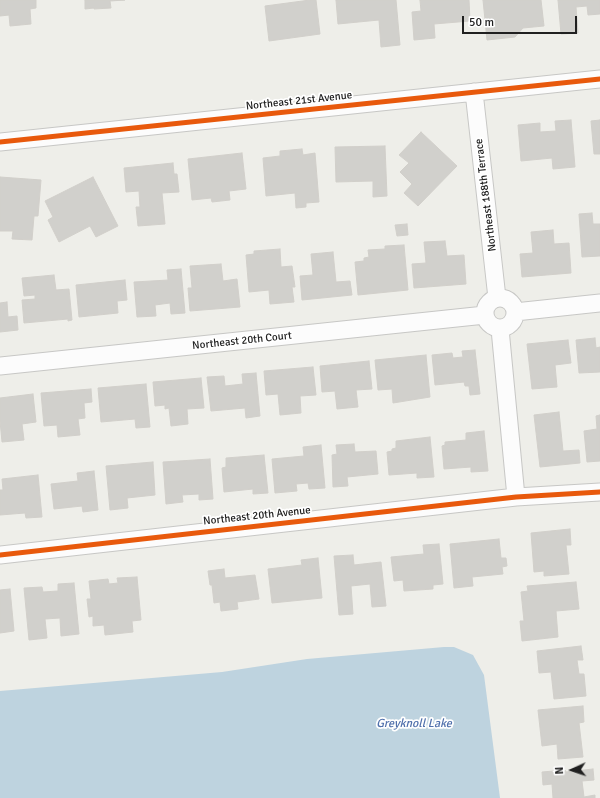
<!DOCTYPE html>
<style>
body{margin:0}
#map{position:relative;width:600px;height:798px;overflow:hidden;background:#eeeee9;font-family:Signika,sans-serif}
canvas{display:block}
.north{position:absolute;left:552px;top:750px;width:40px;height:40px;-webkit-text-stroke:3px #fff;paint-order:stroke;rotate:267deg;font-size:11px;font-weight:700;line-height:16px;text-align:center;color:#202020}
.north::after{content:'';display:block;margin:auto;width:14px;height:18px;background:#202020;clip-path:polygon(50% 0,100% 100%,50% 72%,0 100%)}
.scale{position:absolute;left:462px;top:16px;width:115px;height:18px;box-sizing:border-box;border:2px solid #202020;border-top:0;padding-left:5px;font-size:12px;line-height:14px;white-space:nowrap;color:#202020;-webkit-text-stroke:3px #fff;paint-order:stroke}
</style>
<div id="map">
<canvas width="600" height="798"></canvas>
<div class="north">N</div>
<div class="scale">50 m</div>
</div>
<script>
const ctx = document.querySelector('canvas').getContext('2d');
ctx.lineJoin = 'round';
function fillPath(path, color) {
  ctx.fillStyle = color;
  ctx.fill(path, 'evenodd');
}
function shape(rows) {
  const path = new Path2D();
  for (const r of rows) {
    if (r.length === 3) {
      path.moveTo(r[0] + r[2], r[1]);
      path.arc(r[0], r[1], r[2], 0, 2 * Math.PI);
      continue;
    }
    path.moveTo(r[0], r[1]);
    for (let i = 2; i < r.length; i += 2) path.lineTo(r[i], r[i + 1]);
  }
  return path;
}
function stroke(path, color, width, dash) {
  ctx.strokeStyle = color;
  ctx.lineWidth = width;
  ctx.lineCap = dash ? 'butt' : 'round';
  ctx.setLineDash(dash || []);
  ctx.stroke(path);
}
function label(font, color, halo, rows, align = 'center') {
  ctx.font = font + ' Signika,sans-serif';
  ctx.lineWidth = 3.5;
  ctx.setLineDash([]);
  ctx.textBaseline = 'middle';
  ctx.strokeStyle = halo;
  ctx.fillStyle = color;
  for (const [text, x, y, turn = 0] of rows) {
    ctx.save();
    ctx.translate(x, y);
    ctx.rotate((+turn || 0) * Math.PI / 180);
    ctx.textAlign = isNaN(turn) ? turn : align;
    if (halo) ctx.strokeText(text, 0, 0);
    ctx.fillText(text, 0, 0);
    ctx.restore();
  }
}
const water = shape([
 [444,647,454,647,473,655,484,675,500,798,0,798,0,691,222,672,307,659]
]);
const building = shape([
 [0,0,36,0,36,8,30,9,31,24,10,26,9,15,0,16,0,0],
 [85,0,125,0,110,1,111,8,94,9,94,8,85,9,85,0],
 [310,0,316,0,320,34,269,41,265,6,310,0],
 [336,0,396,0,400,45,381,47,379,20,338,24,336,0],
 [420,0,469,0,470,21,434,24,435,38,414,40,412,12,421,11,420,0],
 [483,0,541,0,544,26,523,28,515,37,487,40,483,0],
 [558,0,600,0,600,14,588,15,587,6,576,7,578,33,561,34,558,0],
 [571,120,575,167,553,169,552,158,521,161,518,125,540,123,540,132,556,131,555,121,571,120],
 [600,120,600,154,594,154,591,121,600,120],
 [421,132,457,166,418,206,404,193,412,184,400,172,409,163,399,155,421,132],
 [385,146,387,196,373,197,373,181,336,182,335,147,385,146],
 [302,149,303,155,315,153,319,202,306,203,306,207,296,208,295,193,266,196,263,158,280,156,280,151,302,149],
 [242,153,246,189,229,191,230,200,212,202,211,198,192,200,188,159,242,153],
 [173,163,174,174,177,174,179,192,162,193,165,224,138,226,136,207,140,207,139,191,126,192,124,168,173,163],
 [0,177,41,180,38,216,34,216,32,240,12,239,13,231,0,231,0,177],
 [93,177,118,226,96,237,90,226,59,242,48,220,53,217,45,201,93,177],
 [592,213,593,224,600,224,600,256,582,257,579,214,592,213],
 [407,224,408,235,397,236,395,225,407,224],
 [553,230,554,244,569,243,571,273,522,277,520,254,533,253,531,232,553,230],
 [445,241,447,256,464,255,466,284,414,288,412,264,426,263,424,242,445,241],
 [404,245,408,290,358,295,355,262,364,261,364,258,369,257,368,250,385,249,385,246,404,245],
 [280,249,281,267,292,266,295,287,292,287,294,302,270,304,269,290,249,292,246,255,254,254,254,251,280,249],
 [333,252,336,282,350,281,352,295,302,300,300,276,313,275,311,254,333,252],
 [221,264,223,281,237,279,240,307,190,311,188,288,192,288,190,266,221,264],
 [181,269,185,313,171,314,170,303,155,305,156,316,137,317,134,282,168,280,167,270,181,269],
 [54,275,56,290,69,289,72,320,68,321,68,319,24,323,22,300,35,299,35,295,24,296,22,278,54,275],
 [125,280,127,300,117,301,118,313,79,317,76,285,125,280],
 [7,302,8,317,17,316,18,330,0,332,0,303,7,302],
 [595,338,596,348,600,347,600,372,579,373,576,340,595,338],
 [568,340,571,363,555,365,557,387,532,389,527,344,568,340],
 [475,350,480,394,470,395,469,386,465,386,464,382,435,385,432,355,452,353,453,358,463,357,462,351,475,350],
 [426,355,430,397,393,403,392,389,378,390,375,360,426,355],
 [369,361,372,389,356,390,358,407,337,409,335,391,322,392,320,366,369,361],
 [313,367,316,395,300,396,301,413,280,415,278,394,266,395,264,371,313,367],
 [256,373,260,416,246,418,245,408,211,411,207,377,224,376,225,386,243,384,242,374,256,373],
 [201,378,204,408,187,409,188,424,171,426,169,408,165,409,165,405,155,406,153,382,201,378],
 [146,384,150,427,136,428,135,419,101,422,98,388,146,384],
 [91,389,92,402,84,403,85,418,78,419,80,435,58,437,57,425,44,426,41,393,91,389],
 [33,394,36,422,22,424,24,440,2,442,0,421,0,398,33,394],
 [559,412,563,451,579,450,580,463,540,467,534,415,559,412],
 [600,415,600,461,587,462,584,431,597,429,596,416,600,415],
 [484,431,488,471,471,472,471,467,444,469,442,446,445,445,445,442,466,440,466,433,484,431],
 [430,437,434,477,417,478,417,473,389,475,387,452,392,451,392,449,396,448,396,441,430,437],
 [354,444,355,452,376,451,378,474,347,477,348,486,333,487,332,455,337,454,336,445,354,444],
 [321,445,325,488,309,489,308,483,296,484,297,491,275,493,272,459,304,456,303,447,321,445],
 [264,455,268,493,253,494,253,489,224,492,222,468,226,467,226,458,264,455],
 [210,459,213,499,199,500,199,494,182,495,183,502,166,504,163,462,210,459],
 [153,462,155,495,127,498,128,508,110,510,106,466,153,462],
 [94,471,98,510,83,512,82,506,54,509,51,484,78,481,77,473,94,471],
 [38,475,42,517,26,518,25,513,0,515,0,490,3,490,2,479,38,475],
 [570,529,571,545,566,545,569,574,544,576,544,571,534,572,531,533,570,529],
 [499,539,501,558,506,558,507,566,502,567,503,574,472,577,473,586,454,588,450,544,499,539],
 [439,544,443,584,433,585,433,589,404,591,403,580,394,581,391,557,424,554,423,545,439,544],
 [353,555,354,565,381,562,386,606,372,607,370,584,351,586,353,614,339,615,334,556,353,555],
 [318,558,322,598,272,603,268,569,302,565,301,560,318,558],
 [224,569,225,578,255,575,259,599,237,602,238,609,221,611,220,602,214,603,212,585,210,585,208,571,224,569],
 [137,577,141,620,132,621,133,632,105,635,104,625,93,626,93,616,89,617,87,599,91,599,89,581,108,579,109,584,118,583,117,578,137,577],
 [576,582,579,609,556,611,558,637,522,641,520,621,524,621,521,592,528,591,527,586,576,582],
 [74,583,79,634,61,636,60,618,45,619,47,638,29,640,24,588,42,587,43,592,58,591,58,584,74,583],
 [10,589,14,631,0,633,0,590,10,589],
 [581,646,583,660,577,660,579,674,584,674,586,696,554,699,551,672,539,673,537,651,581,646],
 [583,706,584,722,579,723,583,757,558,759,557,744,542,746,538,710,583,706],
 [593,769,594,780,582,781,584,797,595,795,595,798,553,798,552,784,543,785,542,772,565,770,566,772,593,769]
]);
const street = shape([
 [474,92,497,298],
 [0,142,600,79],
 [500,313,15],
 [515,312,600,303],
 [500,329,516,497],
 [0,366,485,315],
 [0,555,516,497,600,492]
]);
const cycleway = shape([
 [0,142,600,79],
 [0,555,516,497,600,492]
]);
const streetNames = [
 ["Northeast 21st Avenue",299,101,-6],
 ["Northeast 188th Terrace",486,195,-97],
 ["Northeast 20th Court",242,341,-6],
 ["Northeast 20th Avenue",257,516,-6]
];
const waterNames = [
 ["Greyknoll Lake",414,724]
];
fillPath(water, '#bed3df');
fillPath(building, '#d1d0cc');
stroke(building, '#d1cfca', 1);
stroke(street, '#c7c7c5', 19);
stroke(street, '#fcfcfc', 17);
stroke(cycleway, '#e8590c', 5);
label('11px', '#202020', '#fff', streetNames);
label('italic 12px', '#5070ac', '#fff', waterNames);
</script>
